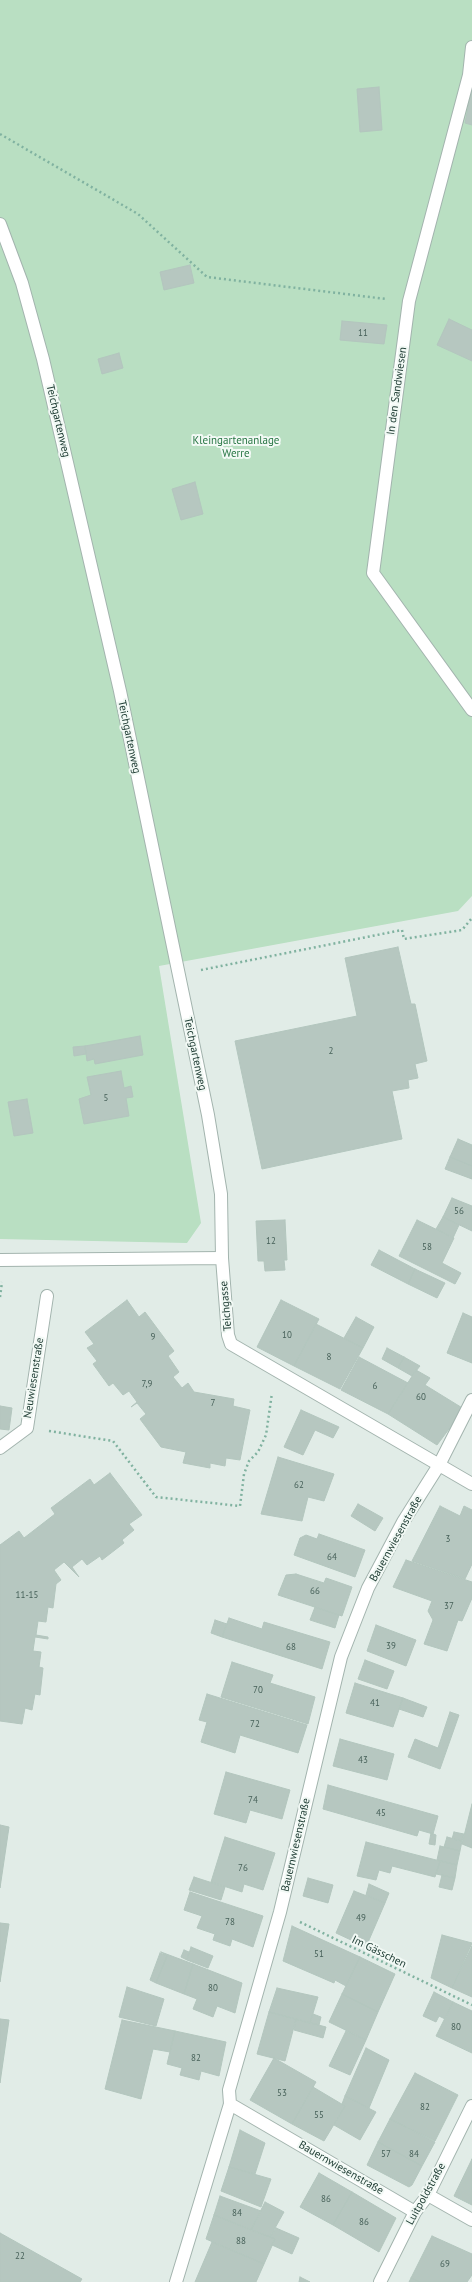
<!DOCTYPE html>
<meta charset="utf-8">
<style>
body{margin:0}
canvas{display:block;background:#e1ece7}
</style>
<canvas width="472" height="2282"></canvas>
<script>
const ctx = document.querySelector('canvas').getContext('2d');
ctx.lineJoin = 'round';
function fillPath(path, color) {
  ctx.fillStyle = color;
  ctx.fill(path, 'evenodd');
}
function shape(rows) {
  const path = new Path2D();
  for (const r of rows) {
    path.moveTo(r[0], r[1]);
    for (let i = 2; i < r.length; i += 2) path.lineTo(r[i], r[i + 1]);
  }
  return path;
}
function stroke(path, color, width, dash) {
  ctx.strokeStyle = color;
  ctx.lineWidth = width;
  ctx.lineCap = dash ? 'butt' : 'round';
  ctx.setLineDash(dash || []);
  ctx.stroke(path);
}
function label(font, color, halo, rows, align = 'center') {
  ctx.font = font + ' "PT Sans",sans-serif';
  ctx.lineWidth = 4;
  ctx.setLineDash([]);
  ctx.textBaseline = 'middle';
  ctx.strokeStyle = halo;
  ctx.fillStyle = color;
  for (const [text, x, y, turn = 0] of rows) {
    ctx.save();
    ctx.translate(x, y);
    ctx.rotate((+turn || 0) * Math.PI / 180);
    ctx.textAlign = isNaN(turn) ? turn : align;
    if (halo) ctx.strokeText(text, 0, 0);
    ctx.fillText(text, 0, 0);
    ctx.restore();
  }
}
const green = shape([
 [0,0,472,0,472,896,458,911,159,966,201,1223,187,1243,0,1239]
]);
const building = shape([
 [379,87,382,130,360,132,357,89,379,87],
 [472,88,472,125,465,123,472,88],
 [190,265,194,283,164,290,160,272,190,265],
 [449,319,472,330,472,361,437,345,449,319],
 [342,321,387,325,384,344,340,340,342,321],
 [119,353,123,368,102,374,98,359,119,353],
 [195,482,203,514,181,520,172,489,195,482],
 [398,947,411,1004,415,1004,427,1061,415,1064,418,1078,408,1080,409,1088,392,1091,402,1139,262,1169,235,1041,357,1016,345,958,398,947],
 [140,1036,143,1055,95,1064,94,1059,87,1061,85,1046,140,1036],
 [85,1046,86,1054,74,1056,73,1047,85,1046],
 [121,1071,124,1088,131,1086,133,1097,126,1098,129,1116,84,1124,79,1099,91,1095,87,1077,121,1071],
 [27,1099,33,1133,14,1136,8,1102,27,1099],
 [458,1139,472,1145,472,1166,450,1157,458,1139],
 [450,1157,472,1166,472,1179,445,1169,450,1157],
 [452,1198,472,1206,472,1231,443,1217,452,1198],
 [443,1217,459,1225,453,1238,436,1229,443,1217],
 [285,1220,287,1260,284,1260,285,1270,265,1271,264,1261,258,1261,256,1221,285,1220],
 [417,1220,454,1238,442,1263,461,1273,455,1284,399,1256,417,1220],
 [379,1250,415,1269,408,1284,371,1265,379,1250],
 [415,1269,445,1283,437,1298,408,1284,415,1269],
 [127,1300,139,1317,145,1312,174,1351,168,1356,179,1372,173,1377,182,1388,188,1383,194,1392,234,1399,233,1406,250,1410,240,1460,226,1458,225,1466,210,1463,210,1468,183,1463,186,1452,161,1447,140,1419,146,1414,137,1403,131,1407,137,1402,129,1391,123,1395,113,1383,109,1386,93,1364,97,1361,87,1348,94,1344,85,1332,127,1300],
 [281,1300,319,1319,294,1366,257,1347,281,1300],
 [463,1313,472,1317,472,1363,447,1353,463,1313],
 [356,1317,374,1327,363,1348,344,1338,356,1317],
 [316,1324,363,1348,340,1389,294,1366,316,1324],
 [387,1348,404,1357,398,1368,382,1359,387,1348],
 [359,1357,408,1383,388,1414,341,1390,359,1357],
 [404,1357,420,1366,412,1376,398,1368,404,1357],
 [416,1370,430,1378,425,1385,464,1409,437,1445,388,1414,416,1370],
 [0,1406,12,1408,9,1430,0,1429,0,1406],
 [301,1410,339,1427,333,1438,315,1430,303,1455,284,1447,301,1410],
 [278,1457,334,1474,324,1501,308,1497,302,1521,261,1514,278,1457],
 [110,1473,142,1515,129,1524,134,1530,122,1540,124,1543,102,1560,100,1556,87,1565,82,1559,72,1567,79,1577,64,1562,54,1570,61,1580,56,1584,53,1608,48,1607,46,1622,38,1621,36,1635,48,1637,48,1639,35,1637,33,1651,41,1652,39,1667,43,1668,40,1695,35,1694,32,1710,25,1708,22,1724,0,1721,0,1545,19,1531,24,1538,55,1514,51,1508,90,1479,94,1485,110,1473],
 [358,1504,383,1518,375,1531,351,1516,358,1504],
 [440,1506,460,1516,464,1506,472,1510,472,1564,465,1579,412,1561,440,1506],
 [319,1534,365,1550,355,1577,294,1555,300,1538,306,1535,317,1539,319,1534],
 [406,1560,472,1582,472,1598,462,1621,458,1620,447,1651,424,1644,433,1620,428,1611,432,1601,393,1587,406,1560],
 [296,1574,324,1583,326,1578,352,1587,342,1616,278,1595,286,1575,296,1574],
 [315,1607,339,1615,335,1628,310,1620,315,1607],
 [229,1618,262,1629,264,1622,330,1642,322,1669,222,1637,229,1618],
 [215,1620,227,1624,222,1637,211,1633,215,1620],
 [376,1625,416,1640,406,1666,367,1651,376,1625],
 [365,1660,394,1671,387,1689,358,1679,365,1660],
 [232,1662,273,1675,270,1683,315,1697,308,1724,221,1697,232,1662],
 [355,1683,403,1698,393,1727,346,1713,355,1683],
 [207,1694,307,1725,298,1753,240,1735,235,1753,201,1742,207,1722,199,1720,207,1694],
 [403,1698,427,1707,423,1717,399,1709,403,1698],
 [450,1712,459,1715,440,1769,408,1757,415,1739,438,1748,450,1712],
 [340,1739,394,1754,387,1780,333,1766,340,1739],
 [226,1772,290,1790,282,1819,250,1810,246,1823,214,1814,226,1772],
 [328,1785,438,1816,433,1834,419,1830,417,1836,323,1809,328,1785],
 [472,1804,472,1848,462,1844,472,1804],
 [0,1825,9,1827,0,1888,0,1825],
 [454,1832,464,1834,462,1841,452,1839,454,1832],
 [431,1833,436,1835,435,1845,429,1844,431,1833],
 [225,1837,275,1853,263,1890,244,1884,242,1892,211,1882,225,1837],
 [447,1837,462,1841,460,1851,444,1847,447,1837],
 [366,1842,440,1861,435,1877,392,1866,390,1873,379,1870,376,1880,357,1876,366,1842],
 [440,1846,460,1851,457,1865,437,1860,440,1846],
 [440,1861,457,1865,455,1878,436,1874,440,1861],
 [442,1875,455,1878,452,1890,439,1887,442,1875],
 [194,1877,225,1887,221,1900,189,1890,194,1877],
 [308,1878,333,1885,328,1903,303,1896,308,1878],
 [369,1884,389,1893,385,1903,366,1895,369,1884],
 [354,1891,385,1903,366,1947,336,1933,354,1891],
 [190,1892,263,1916,253,1947,232,1939,230,1946,213,1940,215,1934,197,1928,202,1916,184,1910,190,1892],
 [0,1923,9,1924,0,1982,0,1923],
 [292,1926,360,1957,346,1986,335,1980,334,1983,283,1961,292,1926],
 [442,1935,472,1943,452,1988,431,1978,442,1935],
 [472,1946,472,1997,452,1988,472,1946],
 [191,1947,213,1956,208,1968,187,1960,191,1947],
 [184,1950,189,1952,187,1960,181,1957,184,1950],
 [161,1952,193,1964,184,1994,156,1983,167,1956,161,1952],
 [160,1953,167,1956,156,1983,150,1980,160,1953],
 [360,1957,395,1974,378,2012,342,1994,360,1957],
 [193,1964,242,1983,235,2013,217,2006,213,2017,193,2009,197,1999,184,1994,193,1964],
 [127,1987,164,1999,156,2026,119,2017,127,1987],
 [277,1988,318,1997,310,2023,269,2012,277,1988],
 [434,1992,453,2002,445,2019,439,2016,436,2022,423,2016,434,1992],
 [342,1994,378,2012,366,2040,329,2022,342,1994],
 [453,2002,472,2011,472,2053,436,2036,453,2002],
 [269,2012,296,2019,285,2061,257,2054,269,2012],
 [313,2014,321,2017,319,2025,310,2023,313,2014],
 [0,2019,9,2020,0,2083,0,2019],
 [296,2019,326,2027,323,2038,294,2030,296,2019],
 [122,2020,175,2031,170,2052,153,2049,141,2099,105,2089,122,2020],
 [175,2031,226,2042,219,2076,201,2071,199,2080,180,2075,182,2068,167,2064,175,2031],
 [346,2031,366,2040,350,2075,329,2066,346,2031],
 [366,2048,389,2060,369,2108,345,2096,366,2048],
 [274,2058,316,2082,292,2124,250,2100,274,2058],
 [415,2073,458,2095,435,2141,390,2119,415,2073],
 [313,2087,345,2106,324,2141,292,2124,313,2087],
 [345,2096,376,2112,360,2140,334,2125,345,2106,342,2104,345,2096],
 [390,2119,435,2142,422,2166,378,2142,390,2119],
 [240,2130,265,2143,255,2174,229,2167,240,2130],
 [378,2142,422,2166,412,2185,409,2187,367,2165,378,2142],
 [472,2159,472,2205,454,2196,472,2159],
 [229,2167,271,2179,261,2207,221,2191,229,2167],
 [319,2173,352,2192,333,2225,300,2207,319,2173],
 [352,2192,396,2218,379,2252,333,2225,352,2192],
 [220,2196,261,2211,251,2230,214,2215,220,2196],
 [265,2202,284,2212,270,2237,251,2230,265,2202],
 [214,2215,275,2239,264,2264,206,2239,214,2215],
 [276,2228,299,2238,292,2254,272,2245,275,2239,270,2237,276,2228],
 [0,2233,82,2279,80,2282,0,2282,0,2233],
 [432,2236,472,2254,472,2275,467,2282,420,2282,411,2278,432,2236],
 [212,2242,264,2264,256,2282,195,2282,212,2242],
 [300,2277,310,2282,299,2282,300,2277],
 [411,2278,420,2282,409,2282,411,2278]
]);
const path = shape([
 [0,134,138,214,207,277,386,299],
 [201,970,402,930,404,939,462,930,472,918],
 [0,1297,2,1282],
 [49,1431,113,1441,156,1497,240,1506,244,1474,249,1461,258,1452,266,1435,272,1393],
 [300,1922,472,2005]
]);
const lane = shape([
 [472,47,469,75,409,301,373,573,472,710],
 [0,224,22,283,43,359,120,691,208,1115,221,1194,222,1258],
 [428,2195,472,2220],
 [176,2282,230,2104]
]);
const street = shape([
 [0,1260,222,1258,228,1335,231,1344,472,1484],
 [0,1448,27,1428,47,1296],
 [415,2212,230,2104,229,2090,280,1912,341,1657,368,1588,403,1522,439,1465,472,1400],
 [380,2282,415,2212,428,2195,472,2106]
]);
const numberNames = [
 ["11",363,333],
 ["2",331,1051],
 ["5",106,1098],
 ["56",459,1211],
 ["12",271,1241],
 ["58",427,1247],
 ["10",287,1335],
 ["9",153,1337],
 ["8",329,1357],
 ["7,9",147,1384],
 ["6",375,1386],
 ["60",421,1397],
 ["7",213,1403],
 ["62",299,1485],
 ["3",448,1539],
 ["64",332,1557],
 ["66",315,1591],
 ["11-15",27,1595],
 ["37",449,1606],
 ["39",391,1646],
 ["68",291,1647],
 ["70",258,1690],
 ["41",375,1703],
 ["72",255,1724],
 ["43",363,1760],
 ["74",253,1800],
 ["45",381,1813],
 ["76",243,1868],
 ["49",361,1918],
 ["78",230,1922],
 ["51",319,1954],
 ["80",213,1988],
 ["80",456,2027],
 ["82",196,2058],
 ["53",282,2093],
 ["82",425,2107],
 ["55",319,2115],
 ["57",386,2154],
 ["84",414,2154],
 ["86",326,2199],
 ["84",237,2213],
 ["86",364,2222],
 ["88",241,2241],
 ["22",20,2256],
 ["69",445,2264]
];
const streetNames = [
 ["In den Sandwiesen",397,391,-82],
 ["Teichgartenweg",58,421,77],
 ["Teichgartenweg",129,737,78],
 ["Teichgartenweg",195,1054,78],
 ["Teichgasse",226,1306,-95],
 ["Neuwiesenstraße",34,1378,-81],
 ["Bauernwiesenstraße",396,1539,-61],
 ["Bauernwiesenstraße",296,1845,-77],
 ["Im Gässchen",379,1952,26],
 ["Bauernwiesenstraße",341,2168,30],
 ["Luitpoldstraße",426,2194,-61]
];
const parkNames = [
 ["Kleingartenanlage",236,441],
 ["Werre",236,454]
];
fillPath(green, '#b9dfc2');
fillPath(building, '#b6c7c0');
stroke(building, '#b3c6be', 1);
stroke(lane, '#a3b4ae', 14);
stroke(street, '#a3b4ae', 14);
stroke(path, '#80b2a0', 2.5, [2, 3]);
stroke(lane, '#fff', 12);
stroke(street, '#fff', 12);
label('9px', '#466058', null, numberNames);
label('11px', '#203e35', '#f2f9f5', streetNames);
label('11px', '#297745', '#f2f9f5', parkNames);
</script>
